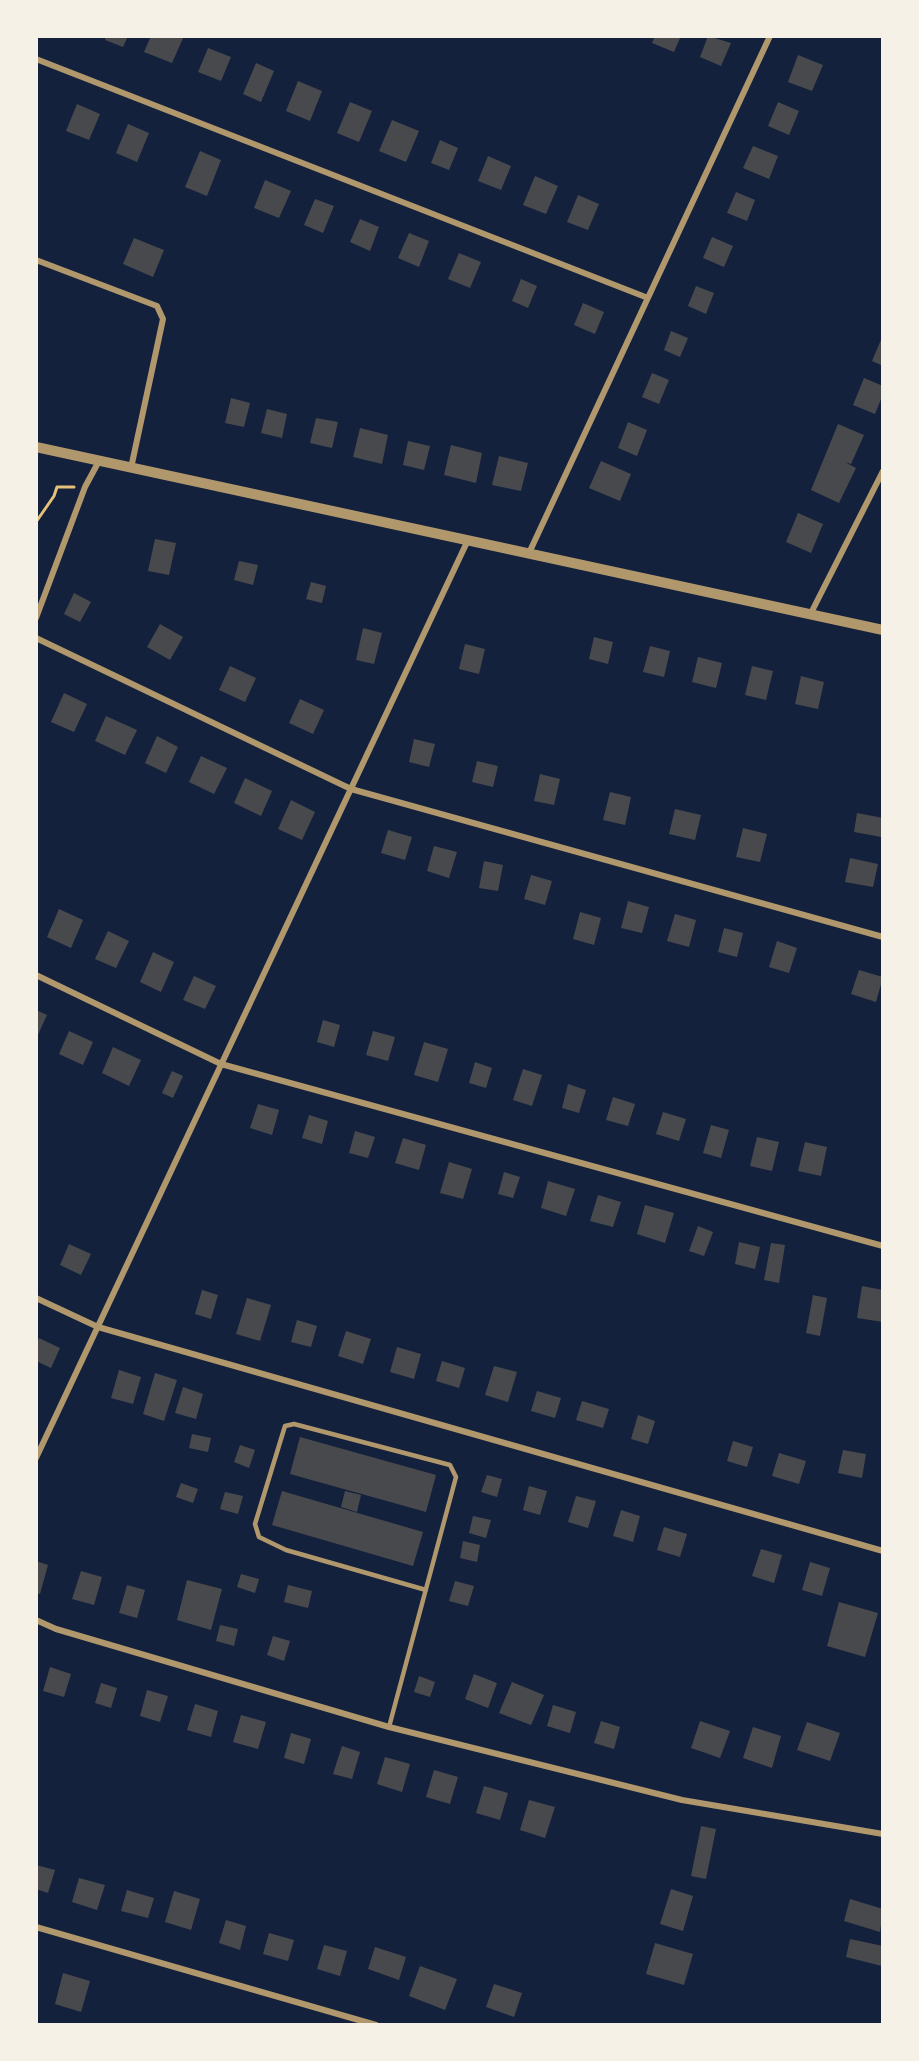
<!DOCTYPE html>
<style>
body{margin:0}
#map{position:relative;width:919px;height:2061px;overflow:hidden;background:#14213d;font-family:"Nunito Sans",sans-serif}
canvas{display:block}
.frame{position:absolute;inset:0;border:38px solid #f6f1e7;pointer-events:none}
</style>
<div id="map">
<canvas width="919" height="2061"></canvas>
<div class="frame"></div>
</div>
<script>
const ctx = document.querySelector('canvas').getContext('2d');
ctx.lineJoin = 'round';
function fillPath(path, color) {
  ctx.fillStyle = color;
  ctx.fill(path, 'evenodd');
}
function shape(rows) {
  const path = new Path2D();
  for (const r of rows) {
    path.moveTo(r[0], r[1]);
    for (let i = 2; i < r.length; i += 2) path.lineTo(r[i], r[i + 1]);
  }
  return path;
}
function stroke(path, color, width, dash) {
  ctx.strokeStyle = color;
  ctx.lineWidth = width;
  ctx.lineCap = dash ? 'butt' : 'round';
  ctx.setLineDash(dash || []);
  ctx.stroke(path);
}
const building = shape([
 [106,36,128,36,123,47,105,40],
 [151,36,184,36,172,63,144,52],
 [655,36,681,36,674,52,652,43],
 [708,36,731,43,721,66,700,57],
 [208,48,231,57,221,81,198,72],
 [798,55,823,65,812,91,788,82],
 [256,63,274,71,261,102,243,94],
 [298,81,322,91,310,121,286,111],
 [350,102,372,111,359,142,337,133],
 [778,102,799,111,789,135,768,126],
 [77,104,100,114,89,140,66,131],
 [392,120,419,131,406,162,379,151],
 [128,124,149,133,137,162,116,153],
 [440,140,458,148,449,170,431,163],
 [753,146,778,156,769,179,743,168],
 [200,151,221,160,207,196,185,187],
 [488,156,511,166,501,190,478,181],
 [535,176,558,186,546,214,523,205],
 [265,180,291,191,279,218,254,208],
 [736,192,755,200,747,221,727,213],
 [578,195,599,204,588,230,567,222],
 [315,199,334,206,323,233,304,225],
 [360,219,379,227,370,251,350,242],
 [409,233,429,241,419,267,398,258],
 [712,237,733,246,724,267,703,258],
 [134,238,164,250,153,277,123,264],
 [459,253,481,262,470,288,448,279],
 [521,279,537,286,528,308,512,301],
 [696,286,714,293,706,314,688,306],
 [583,303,604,312,595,334,574,325],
 [671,331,688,338,680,357,664,350],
 [883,335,883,366,872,361],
 [652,373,669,380,659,404,642,397],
 [864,378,883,386,883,394,875,414,853,405],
 [231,398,250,403,244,427,225,423],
 [267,409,287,414,282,438,261,433],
 [316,418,338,422,332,448,310,443],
 [628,422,647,430,637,456,618,448],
 [838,424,864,435,851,464,845,462,856,468,839,503,811,490],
 [360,428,388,435,382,464,353,457],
 [408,441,430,446,424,470,403,465],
 [451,445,482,453,476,483,444,475],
 [499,456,528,463,521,491,492,485],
 [601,461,631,474,620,501,589,488],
 [798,513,823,524,811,553,786,542],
 [155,539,176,543,169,575,148,571],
 [239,561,258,565,253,585,234,580],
 [311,582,326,586,322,603,306,599],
 [74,593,91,602,80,622,64,614],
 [160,624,183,637,170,660,147,647],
 [363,628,382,633,374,664,356,660],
 [594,637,613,642,608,664,589,659],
 [465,644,485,649,479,674,459,669],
 [650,646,670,651,664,677,643,672],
 [698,657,722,663,716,688,692,682],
 [230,666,256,678,245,702,219,690],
 [752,666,773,671,766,700,745,695],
 [801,676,824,682,818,709,795,704],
 [64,693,87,704,74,732,51,722],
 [300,699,324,710,313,734,289,723],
 [106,716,137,730,125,755,95,741],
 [157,736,178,747,166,773,145,763],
 [414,739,435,744,429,767,409,762],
 [201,756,227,768,214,794,189,782],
 [477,761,498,766,493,787,472,782],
 [540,774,560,779,554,805,534,801],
 [245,778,272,791,261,816,234,803],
 [610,792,631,797,625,825,603,820],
 [291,800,315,812,302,840,278,829],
 [675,809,701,815,695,840,669,834],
 [857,813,883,818,881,837,854,832],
 [743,828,767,834,760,862,736,857],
 [388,830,412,837,405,860,381,853],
 [434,846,457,852,449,878,427,871],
 [850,858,878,864,873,887,845,882],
 [484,861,503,865,498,891,479,888],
 [531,875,552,881,545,905,524,899],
 [628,901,649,907,642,933,621,928],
 [59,909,83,920,71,948,47,937],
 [580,912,601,918,594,945,573,939],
 [675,914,696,920,689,947,667,941],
 [724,928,743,933,737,957,718,952],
 [108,931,129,941,116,968,95,959],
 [777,941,797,948,789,973,769,967],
 [153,952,174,962,161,992,140,982],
 [859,970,883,977,876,1002,851,994],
 [194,976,216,986,205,1009,183,1000],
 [36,1010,47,1015,36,1039],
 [323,1020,340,1025,334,1047,317,1042],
 [69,1031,93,1042,83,1065,59,1054],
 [373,1031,395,1037,388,1061,366,1055],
 [424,1042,448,1049,438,1082,414,1075],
 [113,1047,141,1060,129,1086,102,1073],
 [475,1062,492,1068,486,1088,469,1083],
 [523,1069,542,1075,532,1106,513,1100],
 [172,1071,183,1076,173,1098,162,1093],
 [568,1084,586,1090,579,1113,562,1108],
 [613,1097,635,1104,628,1126,606,1120],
 [258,1104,279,1110,272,1135,250,1128],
 [663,1112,686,1119,679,1141,656,1134],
 [309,1115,328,1121,322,1144,302,1138],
 [711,1125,729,1130,721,1158,703,1153],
 [355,1131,375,1137,368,1158,349,1153],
 [757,1137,779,1142,772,1171,750,1166],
 [403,1138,426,1145,419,1170,395,1163],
 [805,1142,827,1147,821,1176,798,1171],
 [449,1162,472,1169,463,1199,440,1193],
 [504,1172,520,1177,513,1198,498,1194],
 [548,1181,575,1189,566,1216,541,1208],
 [598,1195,621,1202,613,1227,590,1221],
 [645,1205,674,1213,665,1243,637,1234],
 [698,1226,713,1232,704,1256,689,1251],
 [739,1242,760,1247,755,1269,735,1264],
 [771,1243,785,1245,779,1283,764,1280],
 [69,1244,91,1254,81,1275,60,1265],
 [862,1286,883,1290,883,1322,857,1318],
 [202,1290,218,1295,211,1319,195,1314],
 [813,1295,827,1298,820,1336,806,1333],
 [247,1298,271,1305,260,1341,236,1334],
 [297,1320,317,1326,311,1347,291,1342],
 [346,1331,371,1339,363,1364,338,1356],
 [39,1338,60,1348,51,1368,36,1361,36,1345],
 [397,1347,421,1354,414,1379,390,1372],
 [442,1361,465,1368,459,1388,436,1381],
 [494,1366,517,1372,508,1402,485,1395],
 [119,1370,141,1377,133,1404,111,1398],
 [155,1373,177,1380,164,1421,143,1414],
 [183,1387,203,1394,196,1419,175,1413],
 [537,1391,561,1398,555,1418,531,1411],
 [582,1401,609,1409,603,1428,576,1420],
 [638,1415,655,1421,648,1444,631,1439],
 [192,1434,211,1438,208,1452,189,1448],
 [300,1437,436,1475,426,1512,290,1474],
 [733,1441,753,1447,747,1467,727,1461],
 [240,1445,255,1450,249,1468,234,1462],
 [843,1450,866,1454,862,1478,838,1473],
 [779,1453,806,1461,799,1484,772,1476],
 [487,1475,502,1479,497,1497,481,1492],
 [181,1483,198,1489,193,1503,176,1497],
 [529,1486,547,1491,540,1515,523,1510],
 [282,1491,423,1532,413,1566,272,1525],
 [345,1491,361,1495,357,1512,341,1507],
 [225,1492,243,1496,238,1514,220,1509],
 [576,1496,596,1501,588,1528,568,1522],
 [621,1510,640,1516,633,1542,613,1536],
 [473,1516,491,1520,486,1538,469,1533],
 [664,1527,687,1534,680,1557,657,1550],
 [463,1541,480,1545,477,1562,460,1558],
 [761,1549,782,1555,774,1583,752,1576],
 [36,1561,48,1565,40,1594,36,1593],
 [810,1562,830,1568,822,1596,802,1590],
 [81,1571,102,1577,94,1605,72,1599],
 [241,1574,259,1579,255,1593,237,1587],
 [187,1580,222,1589,211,1630,177,1620],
 [455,1581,474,1586,468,1606,449,1601],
 [127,1585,145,1590,137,1618,119,1613],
 [288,1585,312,1591,308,1608,284,1602],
 [839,1602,878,1613,865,1657,827,1646],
 [220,1625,238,1629,234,1646,216,1641],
 [273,1636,290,1641,284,1661,267,1655],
 [50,1667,71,1674,64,1697,43,1691],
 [474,1674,497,1683,488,1708,465,1699],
 [419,1676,435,1682,430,1697,414,1692],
 [512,1682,544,1695,531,1725,499,1713],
 [101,1683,117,1688,111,1708,95,1703],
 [147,1690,168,1696,160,1722,140,1716],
 [195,1704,218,1711,211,1737,187,1730],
 [553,1705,576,1712,570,1733,547,1726],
 [241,1715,266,1722,258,1749,233,1742],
 [601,1721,620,1727,614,1749,594,1743],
 [700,1721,730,1731,720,1758,691,1748],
 [807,1722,840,1733,830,1761,797,1750],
 [753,1727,781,1736,772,1768,743,1758],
 [291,1733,311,1739,304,1764,284,1758],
 [342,1746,360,1752,352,1779,333,1774],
 [385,1757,410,1764,402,1792,377,1784],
 [434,1770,458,1777,450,1804,426,1797],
 [484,1786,508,1793,500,1820,476,1813],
 [529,1800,555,1807,545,1838,520,1830],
 [701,1826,716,1829,706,1879,691,1876],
 [36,1865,55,1870,48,1893,36,1889],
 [79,1878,105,1885,97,1910,72,1902],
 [671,1889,693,1896,683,1931,660,1924],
 [127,1890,154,1898,148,1918,121,1911],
 [174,1891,200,1899,191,1930,165,1922],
 [850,1899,883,1909,880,1932,844,1921],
 [226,1920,246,1926,240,1950,219,1943],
 [269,1933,294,1940,288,1961,263,1954],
 [850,1939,883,1946,882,1966,846,1957],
 [655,1943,693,1954,684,1985,646,1974],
 [324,1945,347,1951,340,1976,317,1969],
 [375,1947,406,1957,399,1980,368,1969],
 [420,1966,457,1979,445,2010,409,1996],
 [63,1973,90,1981,81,2012,55,2004],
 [494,1984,522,1993,514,2017,486,2007]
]);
const path = shape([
 [36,522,54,496,57,487,74,487]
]);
const service = shape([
 [389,1727,456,1477,450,1465,294,1424,285,1426,255,1524,259,1537,286,1550,426,1590]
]);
const minor = shape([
 [36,59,648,298],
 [36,260,157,306,163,319,131,468],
 [529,553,770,36],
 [811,613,883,471],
 [36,618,85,487,99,461],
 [36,638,351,789,883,937],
 [36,975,221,1064,883,1246],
 [36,1298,98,1327,883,1551],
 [36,1458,468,540],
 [36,1620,56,1629,389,1727,682,1800,883,1834],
 [36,1927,376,2025]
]);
const tertiary = shape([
 [36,447,883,630]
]);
fillPath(building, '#48494c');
stroke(path, '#e5c07b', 3);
stroke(service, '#b1986c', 4.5);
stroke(minor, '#b1986c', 6);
stroke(tertiary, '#b1986c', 10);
</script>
